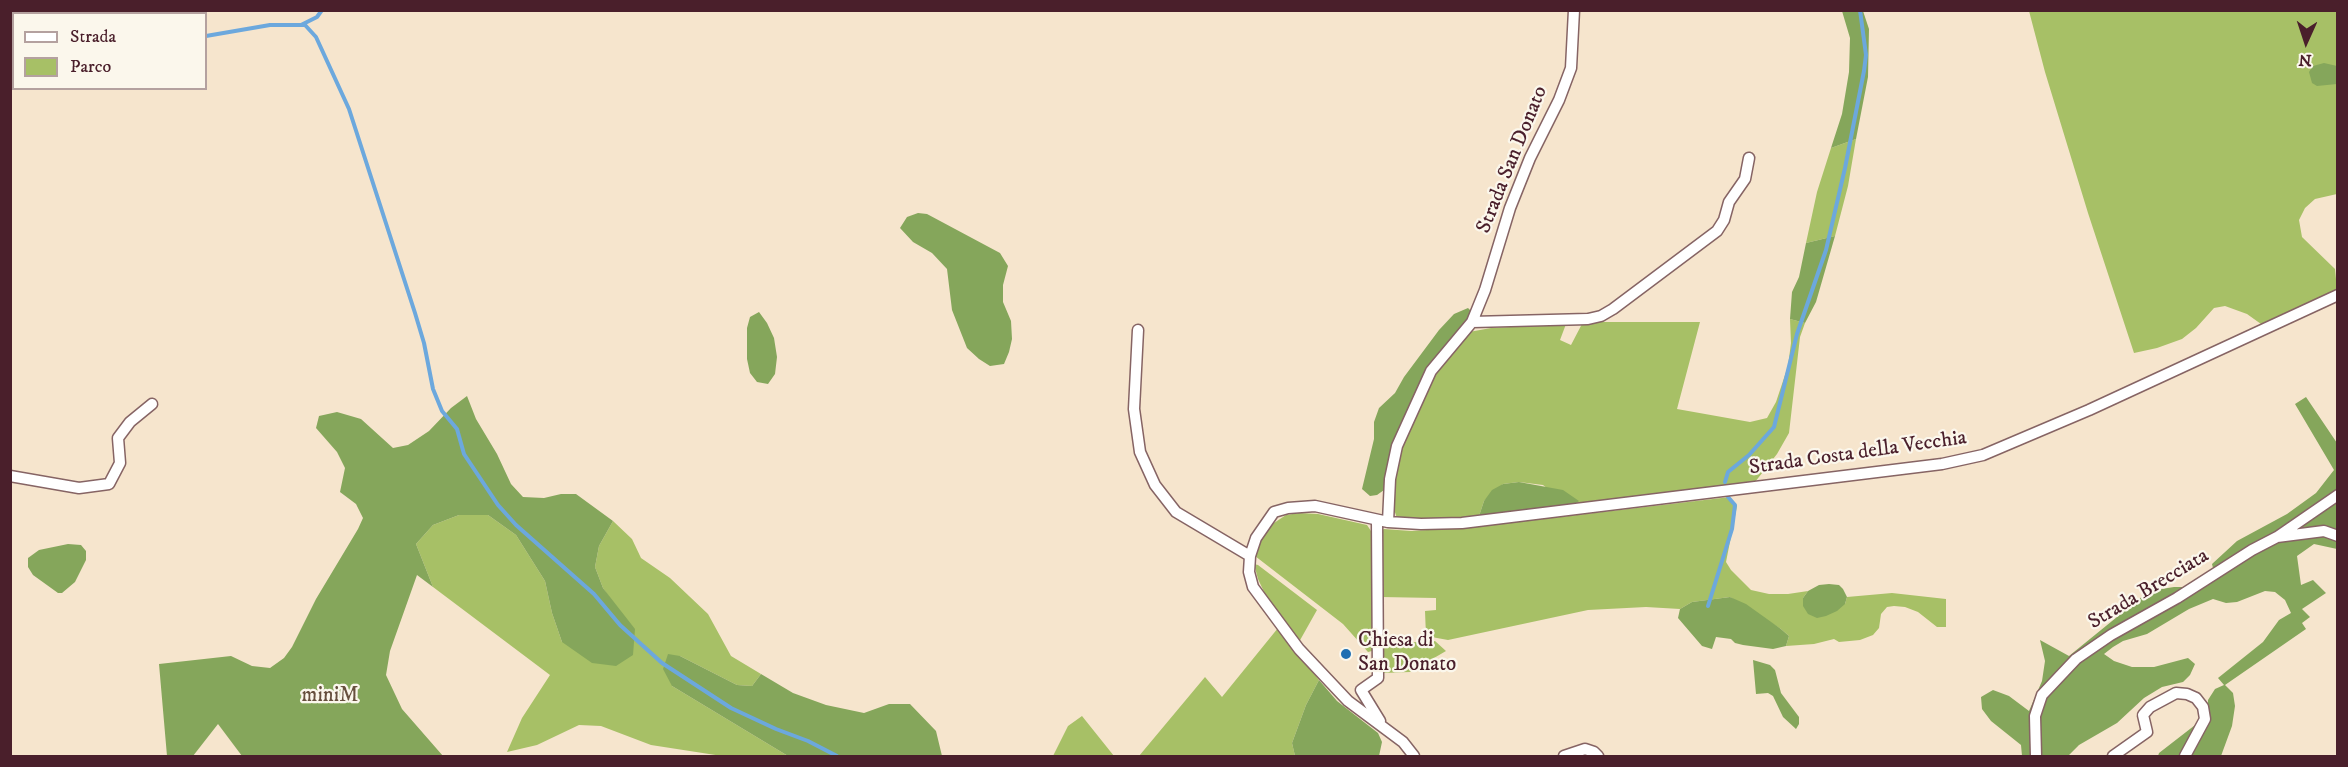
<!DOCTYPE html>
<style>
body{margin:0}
#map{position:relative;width:2348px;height:767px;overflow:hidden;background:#f6e5cd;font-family:"IM FELL DW Pica",serif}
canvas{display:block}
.frame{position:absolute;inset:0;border:12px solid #4a1f2b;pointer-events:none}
.legend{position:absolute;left:12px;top:12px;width:195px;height:78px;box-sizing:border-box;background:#fbf7ec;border:2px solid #b4a19f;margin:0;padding:8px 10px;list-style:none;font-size:18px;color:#4a1f2b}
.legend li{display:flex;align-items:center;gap:12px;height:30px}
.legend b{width:30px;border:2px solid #b4a19f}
.north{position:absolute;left:2276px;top:12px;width:60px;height:60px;-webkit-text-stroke:4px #fbf7ec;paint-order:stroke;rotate:183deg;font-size:16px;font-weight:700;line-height:24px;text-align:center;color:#4a1f2b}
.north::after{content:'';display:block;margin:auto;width:21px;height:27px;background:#4a1f2b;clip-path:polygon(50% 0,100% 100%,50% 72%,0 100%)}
</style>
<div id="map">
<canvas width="2348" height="767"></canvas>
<div class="frame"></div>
<ul class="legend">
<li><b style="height:8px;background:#fff"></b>Strada</li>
<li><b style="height:16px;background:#a7c066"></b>Parco</li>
</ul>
<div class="north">N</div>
</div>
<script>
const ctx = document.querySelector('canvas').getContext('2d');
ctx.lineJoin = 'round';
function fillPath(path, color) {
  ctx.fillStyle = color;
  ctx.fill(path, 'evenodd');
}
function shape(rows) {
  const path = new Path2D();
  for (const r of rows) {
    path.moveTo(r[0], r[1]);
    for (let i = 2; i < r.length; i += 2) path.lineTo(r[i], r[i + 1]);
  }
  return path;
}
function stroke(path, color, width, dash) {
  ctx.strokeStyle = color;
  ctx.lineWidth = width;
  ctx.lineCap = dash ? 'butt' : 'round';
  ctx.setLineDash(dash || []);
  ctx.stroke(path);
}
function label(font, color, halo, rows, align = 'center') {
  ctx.font = font + ' "IM FELL DW Pica",serif';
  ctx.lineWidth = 4.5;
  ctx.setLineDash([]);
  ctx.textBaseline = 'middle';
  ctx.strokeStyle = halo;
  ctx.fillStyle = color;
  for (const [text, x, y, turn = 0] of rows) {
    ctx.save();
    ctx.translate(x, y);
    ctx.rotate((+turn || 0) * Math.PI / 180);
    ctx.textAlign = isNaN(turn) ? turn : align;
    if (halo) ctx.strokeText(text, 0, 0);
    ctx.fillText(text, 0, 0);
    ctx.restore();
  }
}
const green = shape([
 [2029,11,2337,11,2337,194,2315,199,2305,208,2299,220,2302,237,2335,269,2337,289,2261,324,2247,314,2225,306,2214,308,2196,328,2182,339,2157,348,2134,353,2088,213,2045,72],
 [1856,139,1848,186,1835,236,1806,243,1817,192,1831,148],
 [1790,319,1805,323,1800,337,1789,433,1777,454,1755,482,1571,507,1543,485,1519,482,1503,484,1484,501,1479,516,1441,520,1397,518,1392,504,1391,481,1399,447,1431,378,1469,332,1491,328,1566,324,1560,340,1571,345,1583,322,1700,322,1677,409,1750,422,1767,418,1776,402,1788,366,1791,343],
 [1730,497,1737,506,1726,562,1731,570,1751,590,1769,594,1788,594,1808,591,1803,598,1845,604,1847,597,1892,593,1946,599,1946,627,1937,627,1918,612,1905,607,1894,606,1887,607,1881,614,1879,628,1873,635,1860,640,1839,642,1834,639,1814,644,1786,646,1789,636,1781,629,1730,597,1692,602,1680,609,1646,607,1588,610,1448,640,1426,636,1425,611,1436,610,1436,598,1381,597,1380,531,1384,529,1411,531,1475,527],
 [1299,513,1318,514,1367,525,1371,531,1375,560,1372,651,1368,652,1343,624,1255,556,1263,536,1274,523,1286,515],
 [459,515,488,515,516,535,545,581,552,613,562,642,615,606,603,588,595,567,599,546,613,521,632,539,641,558,670,578,708,614,731,656,761,674,752,686,737,685,680,656,672,686,788,756,722,756,651,745,601,726,579,725,537,745,507,752,522,718,550,675,433,587,416,544,433,525],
 [1254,564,1258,565,1317,610,1299,642,1266,596,1258,579],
 [1278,628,1319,680,1306,705,1292,743,1295,756,1139,756,1205,677,1222,697],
 [1435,641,1446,651,1410,672,1383,673,1382,644],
 [1082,716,1114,756,1053,756,1068,726]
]);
const forest = shape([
 [1842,11,1863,11,1869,29,1868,77,1856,139,1831,148,1842,114,1849,72,1850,38],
 [2324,63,2337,66,2337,84,2317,86,2312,83,2309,72,2313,66],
 [918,213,927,214,1000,253,1008,266,1003,285,1003,302,1011,321,1012,339,1009,352,1004,364,990,366,979,359,967,348,952,310,947,269,932,253,913,242,900,228,907,217],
 [1835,236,1816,302,1805,323,1790,319,1792,292,1799,277,1806,243],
 [1468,308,1472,312,1468,324,1432,363,1391,457,1384,490,1377,495,1370,496,1362,489,1374,439,1374,422,1379,408,1395,393,1404,377,1439,330,1454,314],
 [759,312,767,323,774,338,777,357,775,374,768,384,757,382,750,373,747,359,747,328,750,317],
 [467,396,476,419,497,454,511,484,523,497,544,498,561,494,576,494,613,521,599,546,595,567,603,588,635,629,633,655,616,666,592,663,562,642,552,613,545,581,516,535,488,515,459,515,433,525,416,544,433,587,417,575,390,651,386,675,402,709,443,756,242,756,218,724,193,756,167,756,159,664,231,656,252,666,270,668,284,658,292,647,316,599,358,529,363,518,356,504,340,492,345,468,337,452,316,428,319,416,337,412,361,419,393,448,408,445,429,431,451,408],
 [2306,397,2337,443,2337,549,2314,544,2297,556,2301,585,2313,580,2326,593,2302,609,2310,617,2302,623,2306,629,2225,685,2233,693,2235,706,2232,726,2221,756,2158,756,2159,753,2208,715,2208,700,2215,689,2224,685,2218,678,2263,642,2279,620,2291,613,2285,600,2275,592,2265,591,2237,602,2226,603,2213,599,2189,609,2147,634,2123,641,2113,647,2104,654,2114,661,2132,667,2154,667,2188,658,2195,664,2190,675,2183,682,2162,687,2144,698,2117,723,2079,745,2068,756,2022,756,2021,745,1991,721,1982,709,1981,697,1993,690,2009,696,2029,711,2042,681,2045,661,2040,640,2069,656,2149,591,2174,587,2200,587,2215,576,2212,564,2237,541,2287,514,2316,493,2334,470,2295,404],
 [1519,482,1563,490,1579,501,1571,507,1479,516,1484,501,1492,490,1503,484],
 [68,544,81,545,86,551,86,560,75,582,62,593,58,593,33,575,28,567,28,558,39,550],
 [1829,584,1839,585,1843,589,1847,597,1845,604,1837,611,1826,616,1817,618,1808,614,1803,606,1803,598,1808,591,1819,585],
 [1730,597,1746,604,1781,629,1789,636,1786,646,1773,649,1743,645,1735,643,1731,639,1716,637,1712,649,1702,646,1678,618,1680,609,1692,602],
 [668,654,680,656,737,685,752,686,761,674,793,693,826,705,864,713,889,704,910,704,936,731,942,756,788,756,672,686,663,669],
 [1753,660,1770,665,1775,670,1781,693,1799,717,1799,724,1796,729,1783,717,1773,696,1768,693,1756,694],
 [1319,680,1337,701,1378,733,1382,742,1379,756,1295,756,1292,743,1306,705]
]);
const stream = shape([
 [10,23,14,24],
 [301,25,305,25,316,37,349,109,415,313,424,343,433,389,442,411,457,429,464,454,498,505,516,525,594,594,620,625,662,663,731,708,776,729,808,741,837,756],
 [206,36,270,25,301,25,317,17,322,10],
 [1725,482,1728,472,1749,455,1774,427,1797,334,1826,250,1845,168,1864,71,1866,55,1860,10],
 [1708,606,1732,529,1735,505,1728,497]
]);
const minor = shape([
 [1472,322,1588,319,1601,316,1613,309,1717,231,1724,220,1729,202,1745,179,1749,158],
 [1138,330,1134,409,1140,452,1155,485,1176,512,1250,556],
 [10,476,79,488,109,484,120,463,118,438,130,422,152,404],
 [1377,520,1378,678,1361,690,1380,721],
 [1388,522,1390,479,1397,446,1431,371,1472,322,1485,290,1510,208,1530,158,1559,100,1571,68,1574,10],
 [2277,537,2324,531,2338,536],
 [1414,756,1403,742,1348,701,1299,649,1253,587,1249,572,1250,556,1256,538,1274,512,1288,508,1315,506,1388,522,1421,524,1462,523,1942,464,1983,455,2089,410,2338,295],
 [1564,756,1585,749,1594,752,1598,756],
 [2036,756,2035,716,2042,695,2076,659,2111,635,2177,598,2252,550,2277,537,2338,495],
 [2113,756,2147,732,2143,715,2150,707,2176,693,2187,694,2196,698,2203,707,2205,719,2185,756]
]);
const markers = [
 [1346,654,6,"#1f6fb2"]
];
const streetNames = [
 ["Strada San Donato",1513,160,-68],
 ["Strada Costa della Vecchia",1858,454,-8],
 ["Strada Brecciata",2149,590,-31]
];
const poiNames = [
 ["Chiesa di",1358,642],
 ["San Donato",1358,666]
];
const parkNames = [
 ["miniM",330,697]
];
fillPath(green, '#a7c066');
fillPath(forest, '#85a65b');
stroke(stream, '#6ca8dd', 4);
stroke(minor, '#866464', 13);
stroke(minor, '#fff', 10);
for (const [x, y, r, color] of markers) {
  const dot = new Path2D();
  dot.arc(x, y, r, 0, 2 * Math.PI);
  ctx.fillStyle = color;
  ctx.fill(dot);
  stroke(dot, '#fbf7ec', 2);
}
label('21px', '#4a1f2b', '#fbf7ec', streetNames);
label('21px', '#4a1f2b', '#fbf7ec', poiNames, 'left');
label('21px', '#664f3d', '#fbf7ec', parkNames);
</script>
